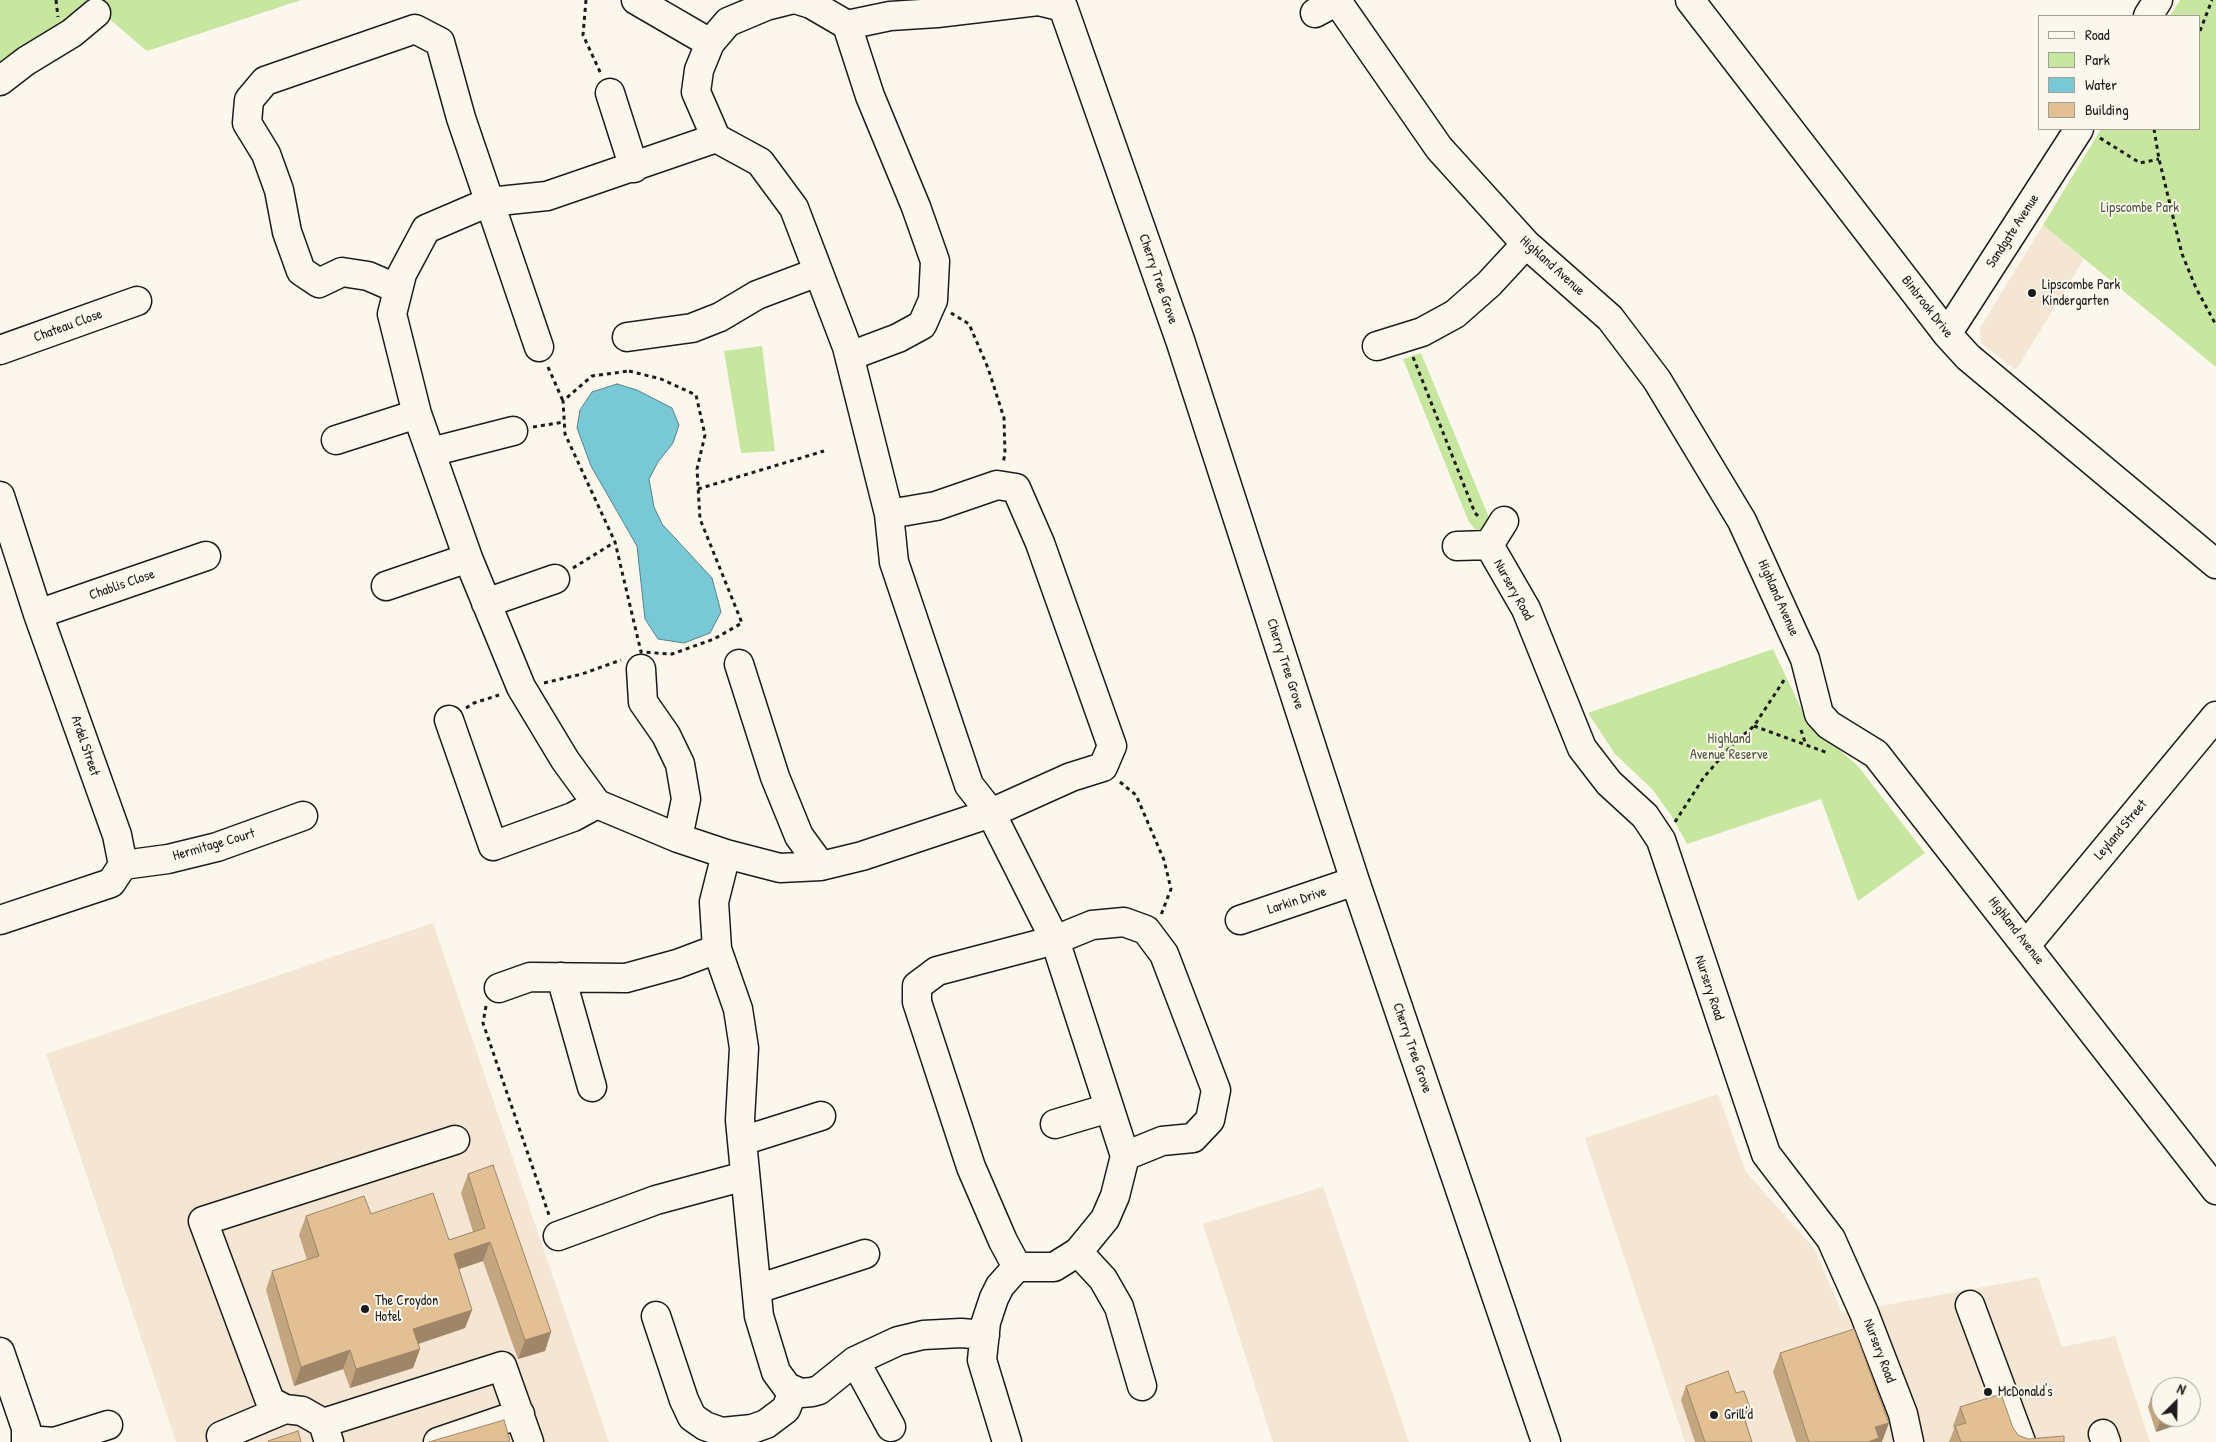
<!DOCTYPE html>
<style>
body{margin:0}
#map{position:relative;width:2216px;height:1442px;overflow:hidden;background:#fbf7ec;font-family:"Patrick Hand",sans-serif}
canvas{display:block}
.legend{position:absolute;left:2038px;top:15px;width:162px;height:115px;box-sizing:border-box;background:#fbf7ec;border:1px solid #a29f99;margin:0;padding:6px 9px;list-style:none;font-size:15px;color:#1c1c1c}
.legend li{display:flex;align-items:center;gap:10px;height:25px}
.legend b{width:25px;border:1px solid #a29f99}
.north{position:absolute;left:2151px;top:1377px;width:50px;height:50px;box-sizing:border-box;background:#fbf7ec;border:1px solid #a29f99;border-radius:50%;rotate:23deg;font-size:14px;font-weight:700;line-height:20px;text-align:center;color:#1c1c1c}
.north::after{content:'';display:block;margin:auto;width:18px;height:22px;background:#1c1c1c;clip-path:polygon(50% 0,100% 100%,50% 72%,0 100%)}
</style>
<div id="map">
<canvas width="2216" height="1442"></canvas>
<ul class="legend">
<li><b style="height:6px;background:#fbf7ec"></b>Road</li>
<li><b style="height:14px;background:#c7e69f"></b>Park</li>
<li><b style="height:14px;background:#79c8d6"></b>Water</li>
<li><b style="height:14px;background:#e3c094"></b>Building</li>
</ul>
<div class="north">N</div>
</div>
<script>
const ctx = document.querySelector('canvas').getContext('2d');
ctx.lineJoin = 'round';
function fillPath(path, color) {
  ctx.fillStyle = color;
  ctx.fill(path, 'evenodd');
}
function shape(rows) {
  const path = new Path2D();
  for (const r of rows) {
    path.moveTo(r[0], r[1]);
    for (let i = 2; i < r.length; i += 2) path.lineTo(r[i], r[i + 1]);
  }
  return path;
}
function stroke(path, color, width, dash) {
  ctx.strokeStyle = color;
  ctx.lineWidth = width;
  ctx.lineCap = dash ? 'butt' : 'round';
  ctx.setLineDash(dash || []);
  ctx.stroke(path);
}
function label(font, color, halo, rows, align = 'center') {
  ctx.font = font + ' "Patrick Hand",sans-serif';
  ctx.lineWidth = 4;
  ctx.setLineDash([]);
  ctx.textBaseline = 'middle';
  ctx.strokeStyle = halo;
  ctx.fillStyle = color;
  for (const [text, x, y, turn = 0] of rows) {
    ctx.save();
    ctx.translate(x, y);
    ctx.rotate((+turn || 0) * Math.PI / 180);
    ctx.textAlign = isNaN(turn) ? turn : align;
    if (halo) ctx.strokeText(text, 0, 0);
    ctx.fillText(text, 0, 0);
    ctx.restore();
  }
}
const built = shape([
 [2043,225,2084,259,2016,370,1981,343,1980,328],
 [433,923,609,1442,176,1442,46,1054],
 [1718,1094,1746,1172,1814,1248,1842,1313,2038,1277,2062,1347,2115,1336,2150,1442,1685,1442,1585,1138],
 [1323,1187,1409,1442,1273,1442,1203,1224]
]);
const green = shape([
 [0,0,301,0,147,51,94,6,0,71],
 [2180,0,2216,0,2216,367,2043,225,2101,129,2200,129,2200,16,2170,16],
 [762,346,775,451,741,453,724,351],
 [1421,353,1490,520,1477,532,1468,520,1403,359],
 [1773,649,1804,715,1828,740,1858,766,1925,853,1858,901,1821,799,1687,844,1671,815,1652,789,1615,754,1588,713]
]);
const water = shape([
 [617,384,637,390,672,408,679,425,673,443,658,462,649,479,654,507,662,524,712,578,721,612,710,633,684,643,658,639,645,619,637,546,591,466,577,428,580,410,592,392,617,384]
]);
const path = shape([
 [56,0,58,17],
 [586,0,583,35,601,74],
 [2200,31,2212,0],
 [2154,129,2159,159,2182,254,2196,288,2216,325],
 [2100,138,2140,163,2159,159],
 [951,313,969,324,988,368,1004,418,1005,454,1003,463],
 [1413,357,1475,513,1479,517],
 [548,367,563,401],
 [629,371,661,379,696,395,705,435,697,469,700,519,742,623,714,639,672,654,641,652,615,542,565,434,563,401,592,376,629,371],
 [533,427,564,422],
 [698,489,824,451],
 [573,568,615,542],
 [544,683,582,674,621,660],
 [466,708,474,703,499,695],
 [1754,726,1828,753],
 [1801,730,1806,745],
 [1120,782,1136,795,1164,860,1171,889,1161,915],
 [1675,822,1704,777,1733,744,1754,726,1786,677],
 [486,1006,483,1023,549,1215]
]);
const minor = shape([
 [636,0,710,43],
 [798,0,811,4,847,25,870,96,916,207,935,261,933,300,922,325,898,338,850,356],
 [1690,0,1947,334,1968,357,2216,564],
 [1337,1,1439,148,1526,244,1610,318,1657,380,1742,521,1805,659,1819,714,1829,725,1876,754,2216,1190],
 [1315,13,1339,0],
 [2148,16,2158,0],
 [847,25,890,16,937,13,1038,1,1063,7,1180,340,1355,881,1546,1442],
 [0,81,26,61,72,33,96,13],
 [610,93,634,168],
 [716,138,696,92,699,70,710,43,728,22,766,6,790,0],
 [398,289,368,276,342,272,319,283,301,271,287,232,279,190,266,154,247,123,249,100,265,81,415,29,440,42,461,118,539,347],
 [1947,334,2079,129],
 [627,337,692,328,720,317,757,295,818,272],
 [1377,346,1422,332,1455,314,1489,284,1526,244],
 [0,350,137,301],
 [336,440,417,414],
 [431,452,513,431],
 [0,496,38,614,117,835,123,865,111,883,0,920],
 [889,514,936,506,997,485,1016,488,1040,543,1112,746,1103,767,1071,777,991,813,862,856,821,866,780,868,726,854,678,838,597,804,565,760,521,687,468,558,417,414,392,314,402,274,426,229,489,202,547,196,716,138,760,162,794,208,847,347,889,514,894,562,969,785,991,813,1055,940,1125,1156,1115,1196,1105,1219,1078,1252,1054,1267,1017,1267,1000,1286,994,1298,986,1322,982,1360,1007,1442],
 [1489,545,1526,609,1582,748,1609,783,1645,816,1661,840,1766,1154,1831,1239,1864,1313,1903,1414,1909,1442],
 [1457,546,1489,545,1504,521],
 [386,586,468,558],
 [486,603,555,579],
 [38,614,206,556],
 [739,664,775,777,799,836,821,866],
 [641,669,643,702,666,735,680,764,686,799,678,838],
 [449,720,493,846,573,817,597,804],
 [726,854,714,902,717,949,738,1009,744,1048,740,1120,742,1141,759,1316,776,1372,787,1387,801,1393,812,1392,819,1390,855,1361,898,1341,923,1335,961,1333,985,1335],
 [123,865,168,859,217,847,303,816],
 [1240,920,1355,881],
 [2027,944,2216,716],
 [561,977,592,1087],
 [499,988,530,977,626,978,677,964,717,949],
 [1055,1124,1109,1108],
 [742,1141,821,1116],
 [558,1236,656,1200,745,1176],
 [1078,1252,1103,1279,1119,1307,1142,1386],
 [1017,1267,1003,1241,971,1167,917,1002,917,986,937,971,1055,940,1092,925,1124,922,1146,930,1164,954,1216,1090,1210,1120,1193,1138,1162,1141,1125,1156],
 [757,1289,865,1254],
 [1970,1305,2021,1442],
 [656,1316,684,1400,692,1417,705,1426,722,1432,752,1429,766,1424,786,1409,793,1391],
 [0,1352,26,1428,26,1442],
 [855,1361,891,1427],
 [285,1409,270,1401,203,1221,455,1140],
 [323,1423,502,1366,529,1442],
 [2103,1434,2106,1442],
 [27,1440,54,1442,108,1425],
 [223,1442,221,1436,285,1409,302,1411,323,1423,329,1442],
 [438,1442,520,1414]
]);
const wall = shape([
 [468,1174,551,1332,545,1351,518,1359,483,1261,459,1269,472,1310,465,1328,418,1344,420,1349,413,1368,350,1388,343,1369,294,1386,266,1290,272,1271,307,1260,299,1235,306,1216,371,1214,449,1240,473,1232,461,1193],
 [1780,1353,1882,1442,1796,1442,1773,1372],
 [1686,1386,1746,1421,1752,1442,1695,1442,1681,1400],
 [2151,1398,2194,1419,2156,1432,2148,1407],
 [1960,1407,2013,1428,2018,1435,2028,1439,2064,1442,1949,1442,1954,1429,1953,1426]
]);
const shadedWall = shape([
 [490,1242,483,1261,447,1273,454,1254],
 [472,1310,465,1328,406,1348,413,1329],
 [551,1332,545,1351,518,1359,525,1340],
 [420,1349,413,1368,350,1388,356,1369],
 [350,1350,343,1369,294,1386,301,1367],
 [1750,1408,1745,1423,1742,1412],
 [2197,1410,2194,1419,2156,1432,2160,1422,2175,1417,2191,1417,2191,1412],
 [1889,1423,1882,1442,1868,1442,1875,1427]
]);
const building = shape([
 [493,1165,551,1332,525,1340,490,1242,454,1254,472,1310,413,1329,420,1349,356,1369,350,1350,301,1367,272,1271,319,1256,306,1216,364,1196,371,1214,433,1193,449,1240,485,1228,468,1174,493,1165],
 [1854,1329,1889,1423,1875,1427,1879,1438,1868,1442,1809,1442,1780,1353,1854,1329],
 [1728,1371,1736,1393,1744,1391,1750,1408,1742,1412,1752,1442,1705,1442,1686,1386,1728,1371],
 [2191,1391,2197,1410,2191,1412,2191,1391],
 [2001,1394,2013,1428,2018,1435,2028,1439,2064,1436,2064,1442,1961,1442,1955,1426,1966,1423,1960,1407,2001,1394],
 [2161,1394,2161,1417,2175,1417,2160,1422,2151,1398,2161,1394],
 [504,1420,510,1441,507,1442,429,1442,504,1420],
 [298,1431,301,1442,269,1442,268,1441,298,1431]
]);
const markers = [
 [2032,293,5,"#1c1c1c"],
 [365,1309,5,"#1c1c1c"],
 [1988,1392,5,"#1c1c1c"],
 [1714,1415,5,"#1c1c1c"]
];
const parkNames = [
 ["Lipscombe Park",2140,208],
 ["Highland",1729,739],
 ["Avenue Reserve",1729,755]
];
const streetNames = [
 ["Sandgate Avenue",2013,231,-57],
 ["Highland Avenue",1552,266,42],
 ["Cherry Tree Grove",1158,279,71],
 ["Binbrook Drive",1927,307,52],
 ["Chateau Close",68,326,-20],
 ["Chablis Close",122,585,-19],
 ["Nursery Road",1513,590,61],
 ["Highland Avenue",1778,598,66],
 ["Cherry Tree Grove",1285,664,72],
 ["Ardel Street",85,746,71],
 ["Leyland Street",2121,830,-50],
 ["Hermitage Court",214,845,-16],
 ["Larkin Drive",1297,901,-18],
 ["Highland Avenue",2016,931,52],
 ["Nursery Road",1709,988,72],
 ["Cherry Tree Grove",1412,1048,71],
 ["Nursery Road",1879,1351,69]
];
const poiNames = [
 ["Lipscombe Park",2042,285],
 ["Kindergarten",2042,301],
 ["The Croydon",375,1301],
 ["Hotel",375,1317],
 ["McDonald's",1998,1392],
 ["Grill'd",1724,1415]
];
fillPath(built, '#f4e6d2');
fillPath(green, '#c7e69f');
fillPath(water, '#79c8d6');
stroke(water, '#54838c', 1);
stroke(minor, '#1c1c1c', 31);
stroke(path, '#1c1c1c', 3, [4, 4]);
stroke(minor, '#fbf7ec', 28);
fillPath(wall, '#c3a57f');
fillPath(shadedWall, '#9f8668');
fillPath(building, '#e3c094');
stroke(building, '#9f8668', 1);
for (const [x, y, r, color] of markers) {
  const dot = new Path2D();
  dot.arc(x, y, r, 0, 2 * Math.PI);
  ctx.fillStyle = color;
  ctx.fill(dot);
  stroke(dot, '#fbf7ec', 2);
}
label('14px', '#4f5943', '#fbf7ec', parkNames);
label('14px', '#1c1c1c', '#fbf7ec', streetNames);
label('14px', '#1c1c1c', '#fbf7ec', poiNames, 'left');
</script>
